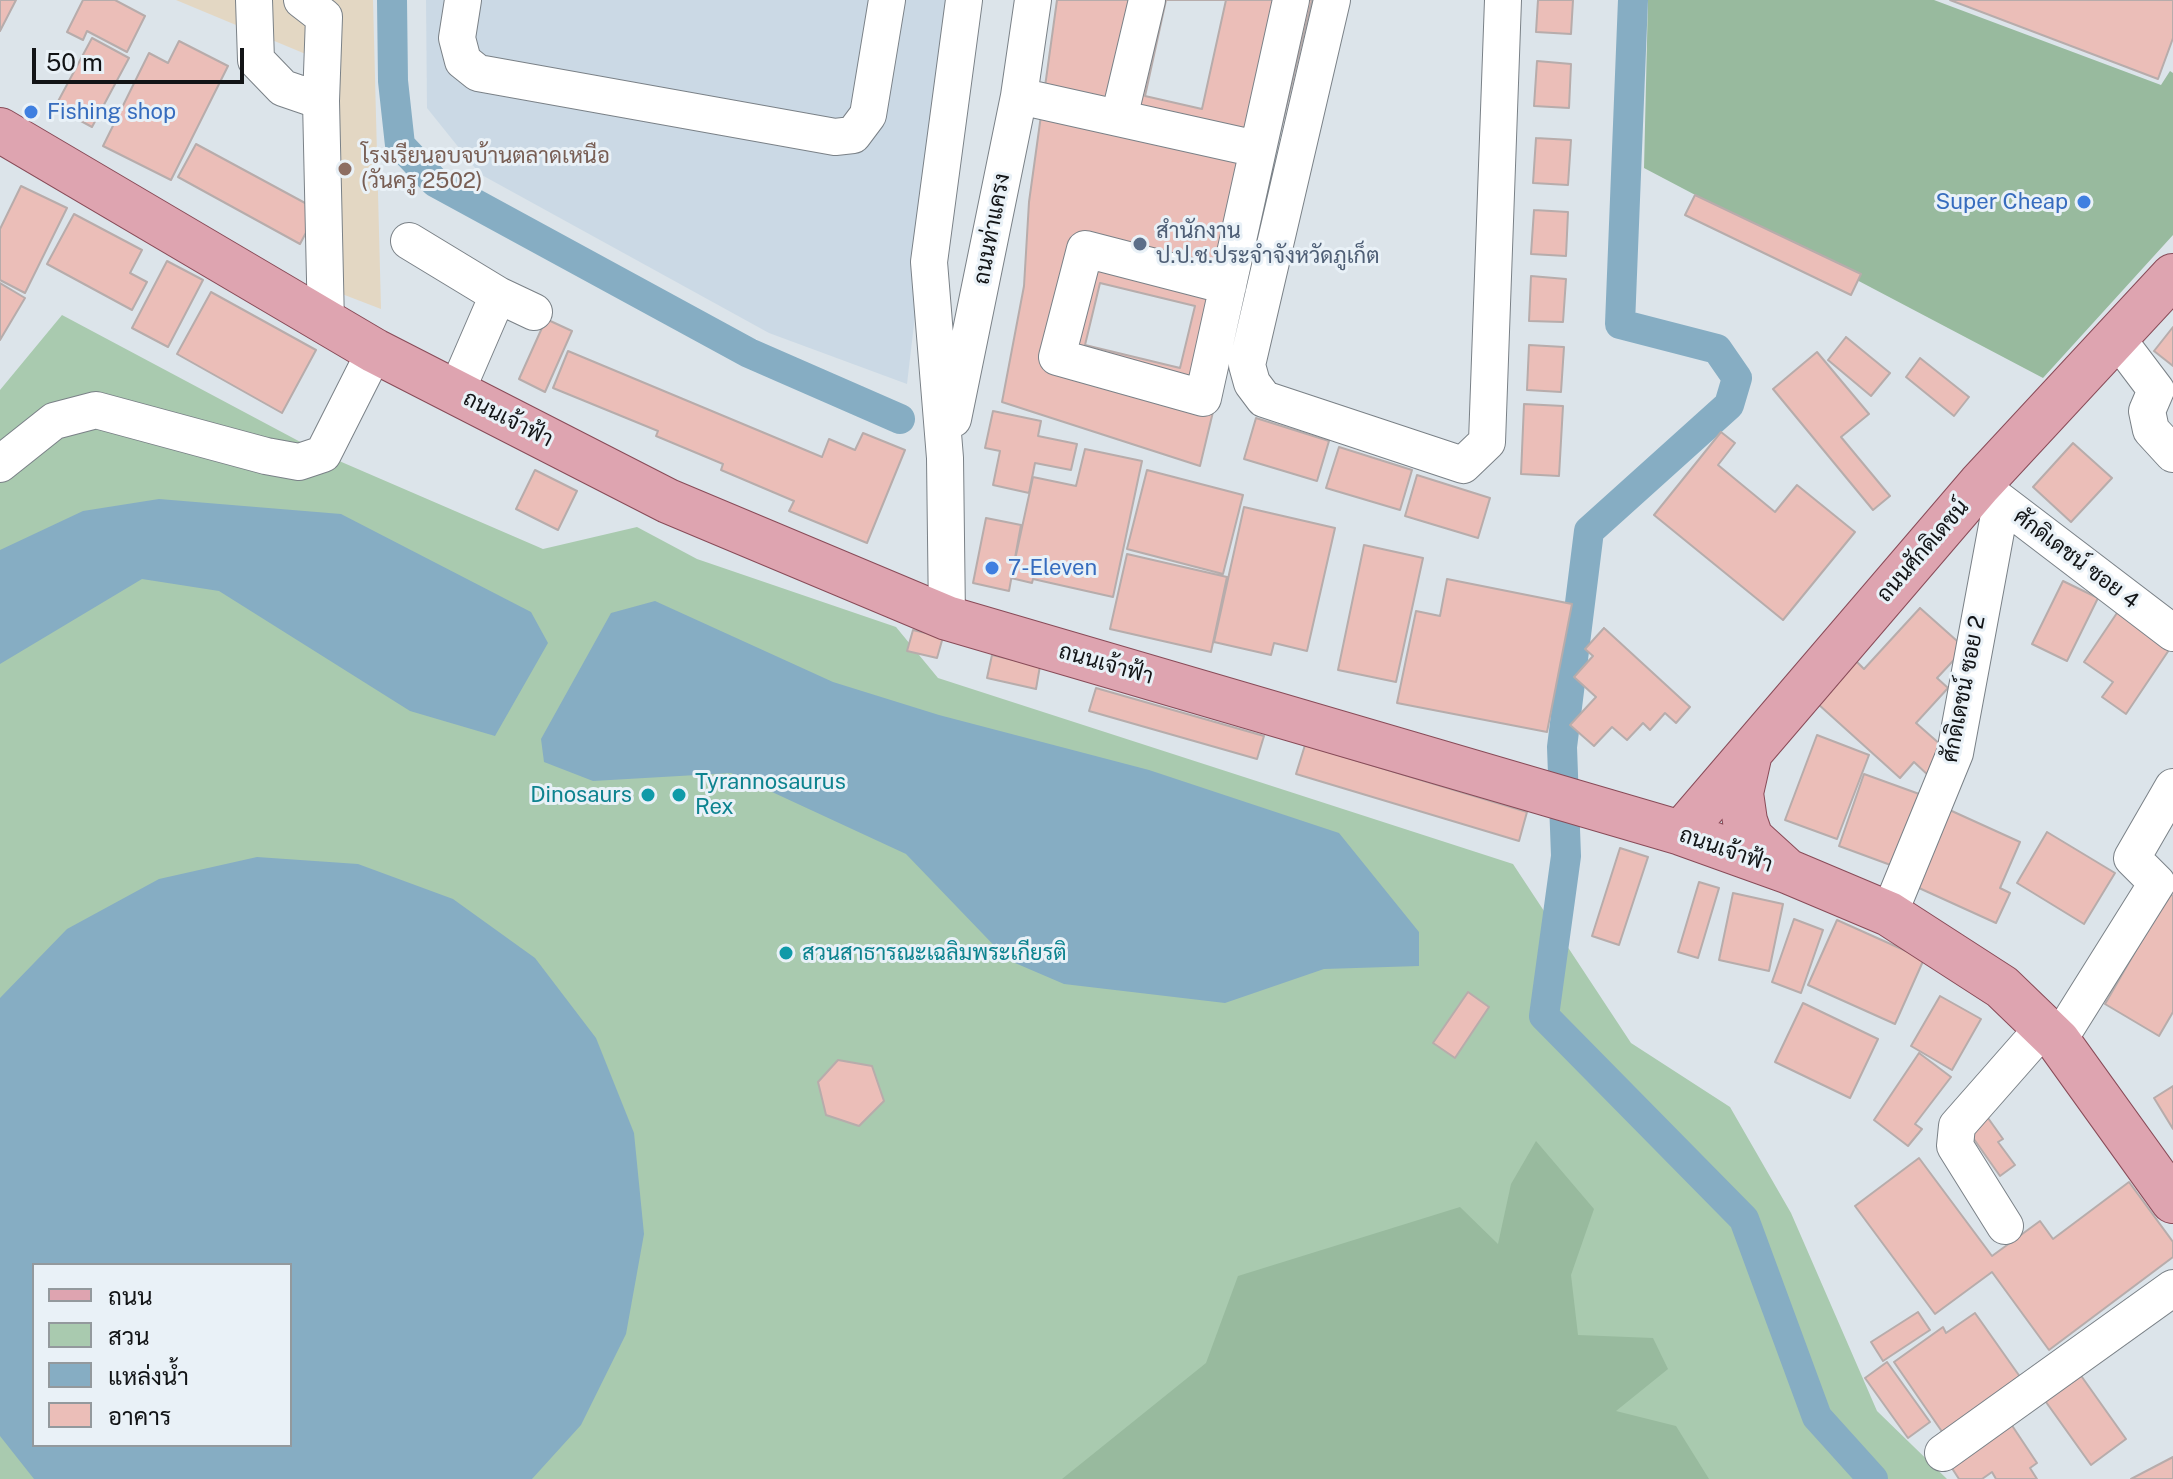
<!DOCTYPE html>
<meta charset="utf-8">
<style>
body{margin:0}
#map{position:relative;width:2173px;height:1479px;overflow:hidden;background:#dce4ea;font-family:"Public Sans",Sarabun,sans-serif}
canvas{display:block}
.legend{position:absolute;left:32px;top:1263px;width:260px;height:184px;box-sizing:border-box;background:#e9f1f7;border:2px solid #93999d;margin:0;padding:10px 14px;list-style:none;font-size:24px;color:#121416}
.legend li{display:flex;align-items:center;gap:16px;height:40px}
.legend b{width:40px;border:2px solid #93999d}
.scale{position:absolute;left:32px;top:48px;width:212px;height:36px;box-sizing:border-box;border:4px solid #121416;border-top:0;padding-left:10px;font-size:24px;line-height:28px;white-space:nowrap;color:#121416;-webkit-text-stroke:6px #e9f1f7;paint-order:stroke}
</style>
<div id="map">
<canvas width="2173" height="1479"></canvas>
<ul class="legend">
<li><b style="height:10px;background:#dea4b0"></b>ถนน</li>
<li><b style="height:22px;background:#a9caaf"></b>สวน</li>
<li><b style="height:22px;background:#86adc3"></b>แหล่งน้ำ</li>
<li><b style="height:22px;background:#ebbeb8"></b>อาคาร</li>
</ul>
<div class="scale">50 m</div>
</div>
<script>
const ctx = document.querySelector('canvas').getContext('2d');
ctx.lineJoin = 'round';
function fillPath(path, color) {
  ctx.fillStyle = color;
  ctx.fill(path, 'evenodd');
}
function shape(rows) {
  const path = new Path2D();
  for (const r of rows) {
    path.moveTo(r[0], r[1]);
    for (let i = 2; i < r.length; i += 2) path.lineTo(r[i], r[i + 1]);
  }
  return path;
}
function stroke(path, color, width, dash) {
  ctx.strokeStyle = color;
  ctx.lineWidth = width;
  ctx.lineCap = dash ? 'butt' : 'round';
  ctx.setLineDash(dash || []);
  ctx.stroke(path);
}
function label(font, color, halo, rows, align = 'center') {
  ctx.font = font + ' "Public Sans",Sarabun,sans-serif';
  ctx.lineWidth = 6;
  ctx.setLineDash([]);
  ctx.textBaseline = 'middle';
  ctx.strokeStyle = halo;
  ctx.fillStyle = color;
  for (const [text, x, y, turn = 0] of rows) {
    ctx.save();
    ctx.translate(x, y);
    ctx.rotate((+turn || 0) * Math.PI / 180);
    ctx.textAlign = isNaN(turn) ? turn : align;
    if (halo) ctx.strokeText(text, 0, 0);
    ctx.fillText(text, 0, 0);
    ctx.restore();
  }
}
const built = shape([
 [426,0,952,0,907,384,769,333,480,174,427,108]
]);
const education = shape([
 [176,0,373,0,381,309,316,284,308,55]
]);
const green = shape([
 [62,315,323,454,543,549,637,527,697,559,896,627,938,678,1513,864,1631,1043,1730,1107,1791,1213,1877,1411,1947,1479,0,1479,0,390],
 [34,1265,290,1265,290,1445,34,1445]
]);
const forest = shape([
 [1648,0,1934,0,2161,85,2170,71,2173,73,2173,235,2043,378,1644,168],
 [1536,1141,1594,1209,1571,1275,1578,1335,1653,1338,1668,1369,1616,1411,1676,1426,1709,1479,1062,1479,1206,1363,1238,1276,1460,1207,1498,1244,1511,1184]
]);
const water = shape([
 [159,499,341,514,531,612,548,643,495,736,410,711,219,591,142,579,0,664,0,550,83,511],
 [655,601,833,682,939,715,1149,770,1339,833,1419,932,1419,966,1324,969,1225,1003,1064,984,1008,960,906,854,731,773,593,781,544,762,541,739,611,613],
 [257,857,358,864,453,899,535,958,596,1038,634,1133,644,1234,626,1334,581,1425,532,1479,34,1479,0,1436,0,998,67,929,159,879],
 [34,1265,290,1265,290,1445,34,1445]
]);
const canal = shape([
 [392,0,393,81,400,145,435,182,749,353,900,419],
 [1633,0,1620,324,1717,349,1737,378,1729,405,1589,531,1562,747,1566,856,1544,1016,1744,1219,1817,1417,1873,1479]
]);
const building = shape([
 [0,0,16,0,0,31,0,0],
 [83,0,115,0,145,16,127,52,87,31,83,40,67,32,83,0],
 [1057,0,1312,0,1200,466,1002,402,1024,286,1029,202,1057,0],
 [1166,0,1226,0,1202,109,1145,96,1166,0],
 [1538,0,1573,0,1571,34,1536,32,1538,0],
 [1950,0,2173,0,2173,38,2158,79,1950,0],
 [92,38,129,58,92,127,55,107,92,38],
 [179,41,228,66,171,180,103,146,149,53,168,63,179,41],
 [1537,61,1571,64,1569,108,1534,106,1537,61],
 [1536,138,1571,140,1568,185,1533,183,1536,138],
 [196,144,318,210,300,244,178,177,196,144],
 [21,186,67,208,25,293,0,280,0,229,21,186],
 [1695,195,1861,274,1851,295,1685,215,1695,195],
 [1534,210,1568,212,1566,256,1531,254,1534,210],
 [74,214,142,250,130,273,147,282,132,310,47,264,74,214],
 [167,261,203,280,168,347,132,328,167,261],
 [1531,276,1566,279,1563,322,1529,321,1531,276],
 [0,283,25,298,0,340,0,283],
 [1100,283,1195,306,1180,368,1085,345,1100,283],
 [211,292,316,350,282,413,177,354,211,292],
 [546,319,572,331,545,392,519,379,546,319],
 [2173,327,2173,366,2154,351,2173,327],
 [1846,337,1890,373,1871,396,1828,360,1846,337],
 [1529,345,1564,347,1561,392,1527,390,1529,345],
 [568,351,822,457,829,439,855,450,863,433,905,450,867,543,789,511,794,501,721,470,723,464,656,436,658,431,553,388,568,351],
 [1817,352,1869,414,1841,437,1890,496,1873,510,1773,389,1817,352],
 [1920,358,1969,397,1954,416,1906,377,1920,358],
 [1524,404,1563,406,1559,476,1521,474,1524,404],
 [993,411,1041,421,1038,436,1077,444,1071,470,1035,463,1029,493,993,485,1000,451,985,448,993,411],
 [1256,418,1329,441,1317,481,1244,459,1256,418],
 [1721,432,1735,443,1718,465,1775,512,1797,485,1855,532,1783,620,1654,515,1721,432],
 [2073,443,2112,478,2071,522,2033,487,2073,443],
 [1339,447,1412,470,1400,510,1326,488,1339,447],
 [1085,449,1142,461,1113,597,1033,579,1032,583,1011,578,1033,477,1076,486,1085,449],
 [535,470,577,491,558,530,516,509,535,470],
 [1147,470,1243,495,1223,574,1127,549,1147,470],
 [1417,475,1490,498,1478,538,1405,516,1417,475],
 [1244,507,1335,528,1307,651,1274,643,1271,655,1214,642,1244,507],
 [986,518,1021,525,1009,591,973,583,986,518],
 [1364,545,1423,558,1396,682,1338,670,1364,545],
 [1127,554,1227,577,1211,652,1110,629,1127,554],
 [1447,579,1572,604,1547,732,1397,703,1416,611,1440,616,1447,579],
 [2063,581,2098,598,2067,661,2032,644,2063,581],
 [2121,607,2173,644,2126,714,2102,697,2113,682,2084,662,2121,607],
 [1920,608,1965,648,1937,678,1948,688,1916,723,1950,753,1929,776,1914,762,1900,778,1818,704,1856,661,1864,669,1920,608],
 [1604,628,1690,707,1676,723,1665,713,1650,730,1643,723,1627,740,1612,727,1594,746,1570,725,1596,697,1574,677,1593,656,1585,649,1604,628],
 [913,630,943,637,937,658,907,651,913,630],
 [992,655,1040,666,1036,689,987,678,992,655],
 [1096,688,1264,736,1257,759,1089,711,1096,688],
 [1817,735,1869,755,1837,839,1785,820,1817,735],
 [1305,745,1527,812,1519,841,1296,774,1305,745],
 [1864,774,1922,795,1896,867,1839,846,1864,774],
 [1943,807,2020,842,2000,888,2010,893,1996,923,1908,883,1943,807],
 [2047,832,2115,873,2084,924,2017,883,2047,832],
 [1620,848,1648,857,1619,945,1592,936,1620,848],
 [1699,882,1719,888,1698,958,1678,952,1699,882],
 [1733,893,1783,904,1769,971,1719,960,1733,893],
 [2169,893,2173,896,2173,1012,2159,1036,2105,1004,2169,893],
 [1794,919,1823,930,1801,993,1772,982,1794,919],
 [1837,920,1924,959,1895,1024,1808,985,1837,920],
 [1468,992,1489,1007,1455,1058,1433,1043,1468,992],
 [1940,996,1981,1019,1952,1070,1911,1046,1940,996],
 [1803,1003,1878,1039,1850,1098,1775,1062,1803,1003],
 [1919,1053,1951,1077,1915,1124,1922,1129,1908,1146,1874,1120,1919,1053],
 [838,1060,872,1066,884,1101,859,1126,826,1115,818,1082,838,1060],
 [2173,1086,2173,1129,2154,1098,2173,1086],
 [1983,1111,2003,1139,1998,1142,2015,1165,2000,1176,1964,1125,1983,1111],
 [1919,1158,1992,1256,2040,1221,2053,1239,2129,1182,2173,1242,2173,1257,2049,1350,1992,1272,1935,1314,1855,1206,1919,1158],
 [1918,1312,1930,1330,1883,1361,1871,1342,1918,1312],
 [1975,1313,2023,1381,1945,1436,1894,1362,1943,1327,1946,1333,1975,1313],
 [1887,1362,1930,1422,1908,1438,1865,1378,1887,1362],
 [2077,1370,2126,1439,2091,1465,2041,1395,2077,1370],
 [2009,1421,2037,1463,2030,1468,2037,1479,1996,1479,1992,1472,1982,1479,1959,1479,1948,1462,2009,1421],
 [2173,1457,2173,1479,2131,1479,2173,1457]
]);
const minor = shape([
 [254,0,256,60,283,88,321,101],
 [302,0,324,17,321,101,326,324],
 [463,0,457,38,463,61,478,73,835,137,853,135,868,115,887,0],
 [1332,0,1247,365,1252,383,1264,399,1463,465,1487,442,1503,0],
 [1019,96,1257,149],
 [1119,118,1147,0],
 [409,241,498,295,456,392],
 [1228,286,1085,249,1057,357,1203,398,1291,0],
 [498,295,534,312],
 [2116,337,2156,390,2147,411,2151,430,2173,454],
 [953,419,1019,96,1033,0],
 [0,464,54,421,96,410,266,456,299,462,323,454,375,351],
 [1987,491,2173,633],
 [947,618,945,458,929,262,964,0],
 [1889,914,1955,753,2001,504],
 [2058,1041,2157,883,2132,858,2173,787],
 [2005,1226,1955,1146,1957,1126,2044,1027],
 [1943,1453,2173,1288]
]);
const major = shape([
 [0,130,375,351,668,501,947,618,1681,833,1787,871,1889,914,2002,987,2058,1041,2173,1201],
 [1750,753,1741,793,1745,821,1751,838,1785,869],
 [1681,833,1980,484,2173,276]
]);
const markers = [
 [31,112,8,"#3f7fe0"],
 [345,169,8,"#8d6e63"],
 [2084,202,8,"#3f7fe0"],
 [1140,244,8,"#5c6f8a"],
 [992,568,8,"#3f7fe0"],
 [648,795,8,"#0f9aa8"],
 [679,795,8,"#0f9aa8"],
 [786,953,8,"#0f9aa8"]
];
const shopNames = [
 ["Fishing shop",47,112],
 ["Super Cheap",2068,202,"right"],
 ["7-Eleven",1008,568]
];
const educationNames = [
 ["โรงเรียนอบจบ้านตลาดเหนือ",361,156],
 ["(วันครู 2502)",361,181]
];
const streetNames = [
 ["ถนนท่าแครง",992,229,-79],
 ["ถนนเจ้าฟ้า",508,419,27],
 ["ถนนศักดิเดชน์",1923,551,-49],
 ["ศักดิเดชน์ ซอย 4",2076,559,37],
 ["ถนนเจ้าฟ้า",1106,664,16],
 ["ศักดิเดชน์ ซอย 2",1964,689,-79],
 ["ถนนเจ้าฟ้า",1726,850,19]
];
const serviceNames = [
 ["สำนักงาน",1156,231],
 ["ป.ป.ช.ประจำจังหวัดภูเก็ต",1156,256]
];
const cultureNames = [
 ["Tyrannosaurus",695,782],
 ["Rex",695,807],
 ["Dinosaurs",632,795,"right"],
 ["สวนสาธารณะเฉลิมพระเกียรติ",802,953]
];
fillPath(built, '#cbd9e5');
fillPath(education, '#e3d7c3');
fillPath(green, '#a9caaf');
fillPath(forest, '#98ba9e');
fillPath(water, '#86adc3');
stroke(canal, '#86adc3', 30);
fillPath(building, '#ebbeb8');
stroke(building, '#b7acab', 2);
stroke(minor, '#7a8187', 38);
stroke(major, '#884b58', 46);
stroke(minor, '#fff', 36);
stroke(major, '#dea4b0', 44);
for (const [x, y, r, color] of markers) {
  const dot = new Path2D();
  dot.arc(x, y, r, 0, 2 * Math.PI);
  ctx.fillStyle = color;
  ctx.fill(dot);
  stroke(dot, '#e9f1f7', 3);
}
label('22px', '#366cbe', '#e9f1f7', shopNames, 'left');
label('22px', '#785e54', '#e9f1f7', educationNames, 'left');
label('22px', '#121416', '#e9f1f7', streetNames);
label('22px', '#4e5e75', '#e9f1f7', serviceNames, 'left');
label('22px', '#0d838f', '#e9f1f7', cultureNames, 'left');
</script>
